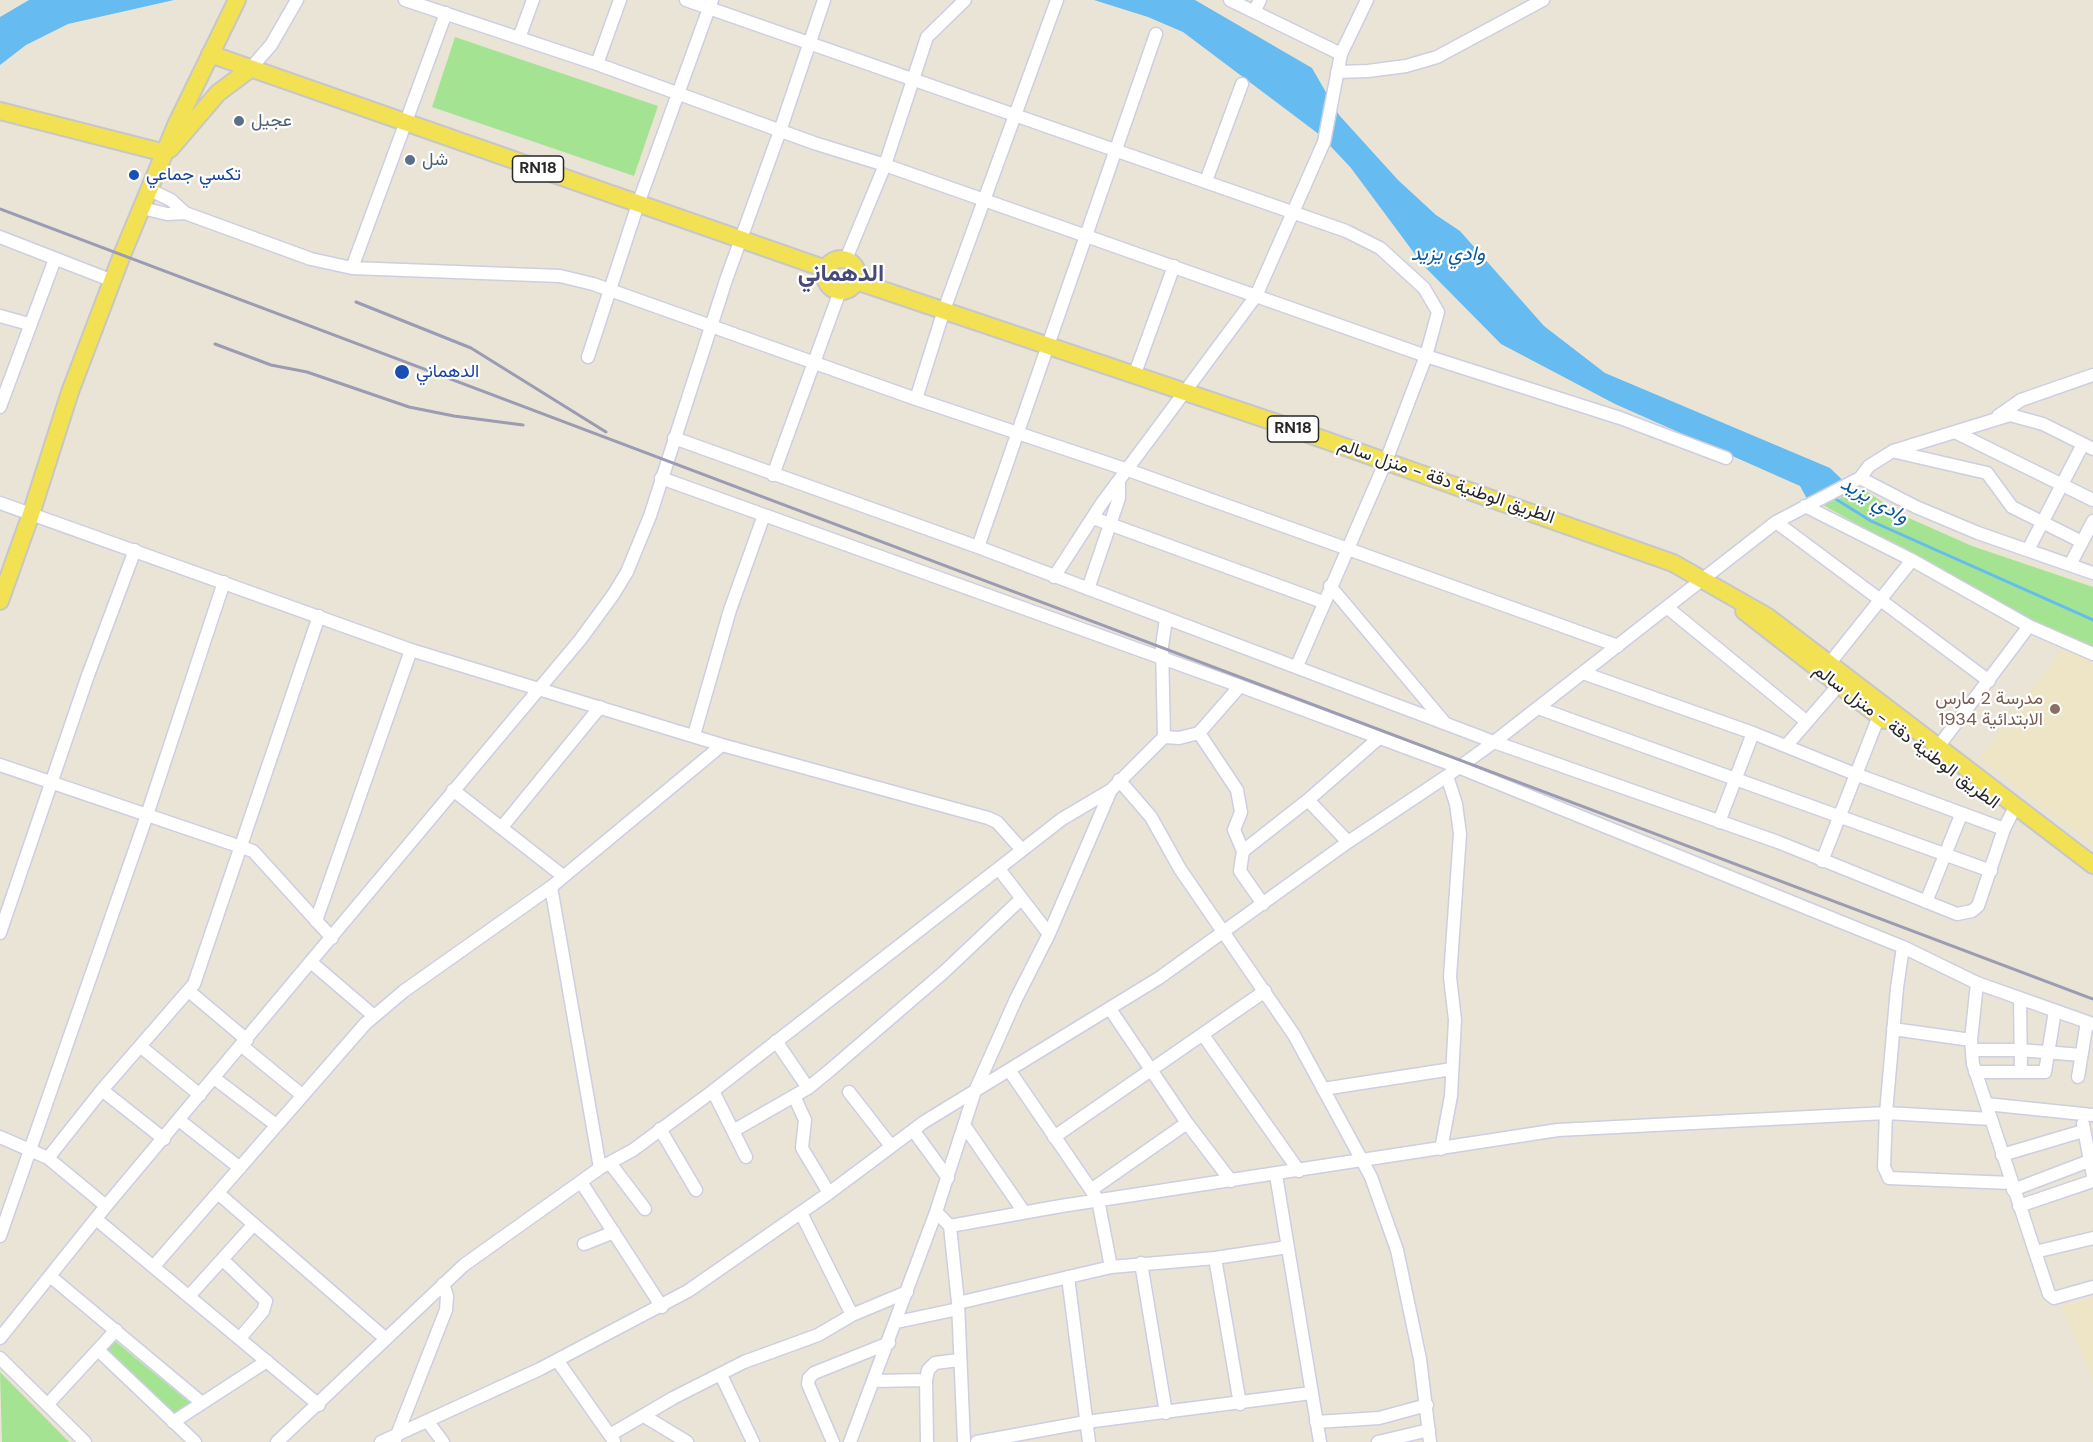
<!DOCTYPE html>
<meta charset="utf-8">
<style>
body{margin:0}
canvas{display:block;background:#eae4d7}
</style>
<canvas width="2093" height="1442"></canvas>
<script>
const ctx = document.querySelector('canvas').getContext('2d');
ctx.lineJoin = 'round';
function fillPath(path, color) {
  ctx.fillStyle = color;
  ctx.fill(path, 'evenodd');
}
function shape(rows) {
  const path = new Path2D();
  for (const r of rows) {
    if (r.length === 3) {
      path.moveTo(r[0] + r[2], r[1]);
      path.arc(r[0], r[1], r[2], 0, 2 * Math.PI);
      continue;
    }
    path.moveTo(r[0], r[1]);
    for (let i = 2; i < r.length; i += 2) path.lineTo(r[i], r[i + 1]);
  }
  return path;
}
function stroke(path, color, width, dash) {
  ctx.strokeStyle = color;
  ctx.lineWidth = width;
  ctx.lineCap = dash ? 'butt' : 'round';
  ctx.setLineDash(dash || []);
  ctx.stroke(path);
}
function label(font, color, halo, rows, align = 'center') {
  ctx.font = font + ' "DM Sans",Vazirmatn,sans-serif';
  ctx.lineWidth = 4.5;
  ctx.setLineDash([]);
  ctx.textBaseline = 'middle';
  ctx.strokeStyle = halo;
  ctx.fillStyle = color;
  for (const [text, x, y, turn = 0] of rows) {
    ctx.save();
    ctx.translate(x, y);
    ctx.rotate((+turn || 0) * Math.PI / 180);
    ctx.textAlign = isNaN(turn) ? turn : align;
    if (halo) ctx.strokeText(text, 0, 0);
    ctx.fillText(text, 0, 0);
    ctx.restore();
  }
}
const education = shape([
 [2064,646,2093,659,2093,846,1979,759],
 [2093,1298,2093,1382,2061,1305]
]);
const green = shape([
 [455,37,658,106,634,176,432,107],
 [1863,489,1902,515,1972,546,2093,587,2093,650,2054,634,1823,505],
 [115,1341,194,1406,173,1419,105,1353],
 [0,1372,69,1442,2,1442]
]);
const water = shape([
 [29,0,174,0,68,24,26,45,0,65,0,17],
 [1094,0,1195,0,1312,68,1339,115,1398,180,1436,215,1460,231,1544,326,1605,373,1830,468,1854,491,1823,505,1811,506,1800,486,1615,404,1501,344,1423,265,1351,168,1320,135,1183,32,1148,17]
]);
const stream = shape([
 [1834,498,1871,521,2093,620]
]);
const minor = shape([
 [405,0,597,64,814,143,885,165,1426,356,1620,418,1726,458],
 [686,0,1346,231,1380,248,1424,288,1438,312,1426,356,1386,461,1297,666],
 [1230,0,1341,54],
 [1254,12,1260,0],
 [519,38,533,0],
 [597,64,620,0],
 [250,69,271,45,297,0],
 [1337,72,1368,71,1406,66,1437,57,1543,0],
 [1206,181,1242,84],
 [150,190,171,200,185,213],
 [142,208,167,214,185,213,311,259,352,268,560,276,593,284,916,399,1128,470,1618,646],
 [0,237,113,281],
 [846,259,885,165,927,37,965,0],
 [352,268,446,13],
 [0,316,29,324],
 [588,357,638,204,712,0],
 [1134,376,1174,266],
 [916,399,944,310,1057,0],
 [0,407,55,259],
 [1998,416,2021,400,2093,375],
 [1955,432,2093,500],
 [674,438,978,547,1494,742,1778,842,1957,914,1972,911,1978,906,2004,829,2016,805],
 [1896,452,1987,473,2012,507,2082,542],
 [773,475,840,291],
 [661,478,1240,686,1458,767,1903,947,1977,983,2093,1024],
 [1860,478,1869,466,1893,451,2010,415,2043,424,2093,449],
 [0,503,411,650,722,745,988,818,997,822,1022,850],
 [1805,506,1912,560,2029,626,2093,654],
 [1093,518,1323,602],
 [1776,522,1989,681],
 [978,547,1156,34],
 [2028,550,2083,444],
 [2070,565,2093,521],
 [1054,577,1102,503,1256,296,1324,142,1341,54,1367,0],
 [1330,586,1445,723],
 [1088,589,1119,498,1119,482],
 [1668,608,1807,722],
 [1825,669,1912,560],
 [1583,673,1753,733,1855,774,2004,829],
 [1538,708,1991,871],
 [1199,733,1237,790,1241,812,1234,830,1243,851,1240,871,1263,904],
 [694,735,730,610,764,515],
 [1164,737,1179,738,1199,733,1240,686],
 [1786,746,1838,686],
 [1932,755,2029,626],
 [0,765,253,851,332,938],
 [1119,780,1151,817,1180,869,1294,1035,1371,1177,1397,1250,1420,1359,1430,1442],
 [453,790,563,876],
 [1308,800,1348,842],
 [1719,822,1753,733],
 [502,827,600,707],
 [1243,851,1308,800,1379,738],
 [1822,861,1879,716],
 [999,869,1049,934],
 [551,887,600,1168],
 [1926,902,1961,815],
 [316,921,411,650],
 [0,933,87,678,135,550],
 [1903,947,1897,988,1886,1113,1991,1119],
 [312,963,374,1016],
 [1977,983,1971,1040,1973,1064,2049,1294,2054,1298,2093,1287],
 [190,992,247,1040],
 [2020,998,2021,1072],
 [1110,1009,1187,1123,1231,1181],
 [1893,1029,1971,1040],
 [1203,1035,1299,1171],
 [776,1041,808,1088],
 [140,1046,200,1095],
 [242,1046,302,1095],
 [1972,1050,2020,1050,2081,1055],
 [1009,1070,1098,1200,1111,1267],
 [1975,1072,2045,1072,2055,1011],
 [2078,1077,2087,1022],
 [214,1078,276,1125],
 [1323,1089,1452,1069],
 [102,1090,164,1139],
 [713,1091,746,1157],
 [849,1092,891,1146],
 [794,1096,805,1120,802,1148,829,1193],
 [1986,1104,2093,1115],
 [179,1120,240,1168],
 [2083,1124,2093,1176],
 [966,1128,1024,1212],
 [660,1129,696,1190],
 [913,1130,948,1178],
 [733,1131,808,1088,829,1071,944,972,1020,900],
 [0,1137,48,1158,106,1206],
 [1054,1137,1265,991],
 [1441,1149,1451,1096,1455,1020,1450,977,1460,834,1456,804,1447,776],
 [2002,1155,2083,1131],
 [48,1158,102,1090,194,984,319,616],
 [610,1163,645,1209],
 [1276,1175,1320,1442],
 [581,1182,662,1307],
 [1091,1190,1187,1123],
 [2013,1190,2089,1161],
 [219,1194,386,1339],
 [2019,1206,2093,1181],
 [936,1212,950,1226,1061,1206,1558,1130,1886,1113,1884,1167,1889,1178,2011,1183],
 [801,1213,852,1315],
 [96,1219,319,1405],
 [950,1226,958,1303,964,1442],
 [0,1236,147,815,224,582],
 [584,1244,614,1232],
 [2035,1252,2093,1238],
 [1215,1258,1240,1404],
 [223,1260,266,1301,263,1311,240,1338],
 [1141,1263,1166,1413],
 [154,1266,365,1024,404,991,551,887,722,745],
 [50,1276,202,1403],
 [1068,1277,1089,1442],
 [190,1295,254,1224],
 [958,1303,1111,1267,1215,1258,1288,1247],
 [897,1322,958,1309],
 [0,1338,106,1206,580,640,613,595,627,572,650,516,726,280,780,131,824,0],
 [98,1350,195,1442],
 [0,1358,85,1442],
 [557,1360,614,1441],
 [721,1375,753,1442],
 [926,1380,927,1442],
 [874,1381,926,1380,928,1370,935,1363,959,1360],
 [48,1404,116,1330],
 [644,1416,687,1442],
 [173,1422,267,1361],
 [428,1422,443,1442],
 [1316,1422,1379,1418,1427,1405],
 [610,1435,673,1398,744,1362,818,1335,852,1315,907,1292],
 [395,1440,446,1310,447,1296,443,1284],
 [277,1442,464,1265,600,1168,633,1150,713,1091,1062,819,1111,790,1164,737,1162,646,1166,619],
 [381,1442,540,1369,688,1291,829,1193,924,1122,1159,978,1348,842,1447,776,1494,742,1776,522,1860,478,1916,507,1978,533,2093,573],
 [833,1442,808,1384,809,1378,814,1373,889,1343],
 [850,1442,936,1212,975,1091,1016,999,1049,934,1111,790],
 [977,1442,1086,1422,1311,1393],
 [1378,1442,1429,1430]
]);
const major = shape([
 [210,54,826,269],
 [0,111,165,153],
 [170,149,218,93,250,69],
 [841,275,16],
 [856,281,1277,423,1673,563,1768,617,2093,865],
 [0,601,31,514,70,392,122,255,176,125,237,0],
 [1744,611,1884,720]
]);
const rail = shape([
 [0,209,2093,999],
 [356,302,471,348,606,432],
 [215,344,271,365,307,372,409,407,454,416,523,425]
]);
const markers = [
 [239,121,6,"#5c6f8a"],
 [410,160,6,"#5c6f8a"],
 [134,175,6,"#1a4fb4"],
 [402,372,8,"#1a4fb4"],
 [2055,709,6,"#8d6e63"]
];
const shields = [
 [538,169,51],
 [1293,429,51]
];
const shieldNames = [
 ["RN18",538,169],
 ["RN18",1293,429]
];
const serviceNames = [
 ["عجيل",251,121],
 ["شل",422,160]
];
const transitNames = [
 ["تكسي جماعي",146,175],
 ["الدهماني",416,372]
];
const streetNames = [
 ["الطريق الوطنية دقة - منزل سالم",1446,482,19],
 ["الطريق الوطنية دقة - منزل سالم",1906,737,37]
];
const educationNames = [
 ["مدرسة 2 مارس",2043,699],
 ["1934 الابتدائية",2043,720]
];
const waterNames = [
 ["وادي يزيد",1448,255],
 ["وادي يزيد",1874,501,30]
];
const districtNames = [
 ["الدهماني",841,275]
];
fillPath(education, '#ede5c6');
fillPath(green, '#a4e392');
fillPath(water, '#66bbf0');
stroke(stream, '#66bbf0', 3);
stroke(minor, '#cdcee1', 15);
stroke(major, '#c7c7c7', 20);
stroke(minor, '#fff', 12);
stroke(major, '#f3e154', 16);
stroke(rail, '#9b9bb2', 3);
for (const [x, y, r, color] of markers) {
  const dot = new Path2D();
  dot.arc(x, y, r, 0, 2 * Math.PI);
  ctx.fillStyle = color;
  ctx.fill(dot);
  stroke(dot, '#fff', 2);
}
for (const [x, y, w] of shields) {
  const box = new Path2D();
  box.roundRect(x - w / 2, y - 13, w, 26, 4.5);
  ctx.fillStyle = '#fff';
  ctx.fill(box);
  stroke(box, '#272727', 1.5);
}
label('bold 16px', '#272727', null, shieldNames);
label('18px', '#4e5e75', '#fff', serviceNames, 'left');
label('18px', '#164399', '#fff', transitNames, 'left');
label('18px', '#272727', '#fff', streetNames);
label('18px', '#785e54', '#fff', educationNames, 'right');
label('italic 20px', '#0a5697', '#fff', waterNames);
label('bold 24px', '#474a78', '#fff', districtNames);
</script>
